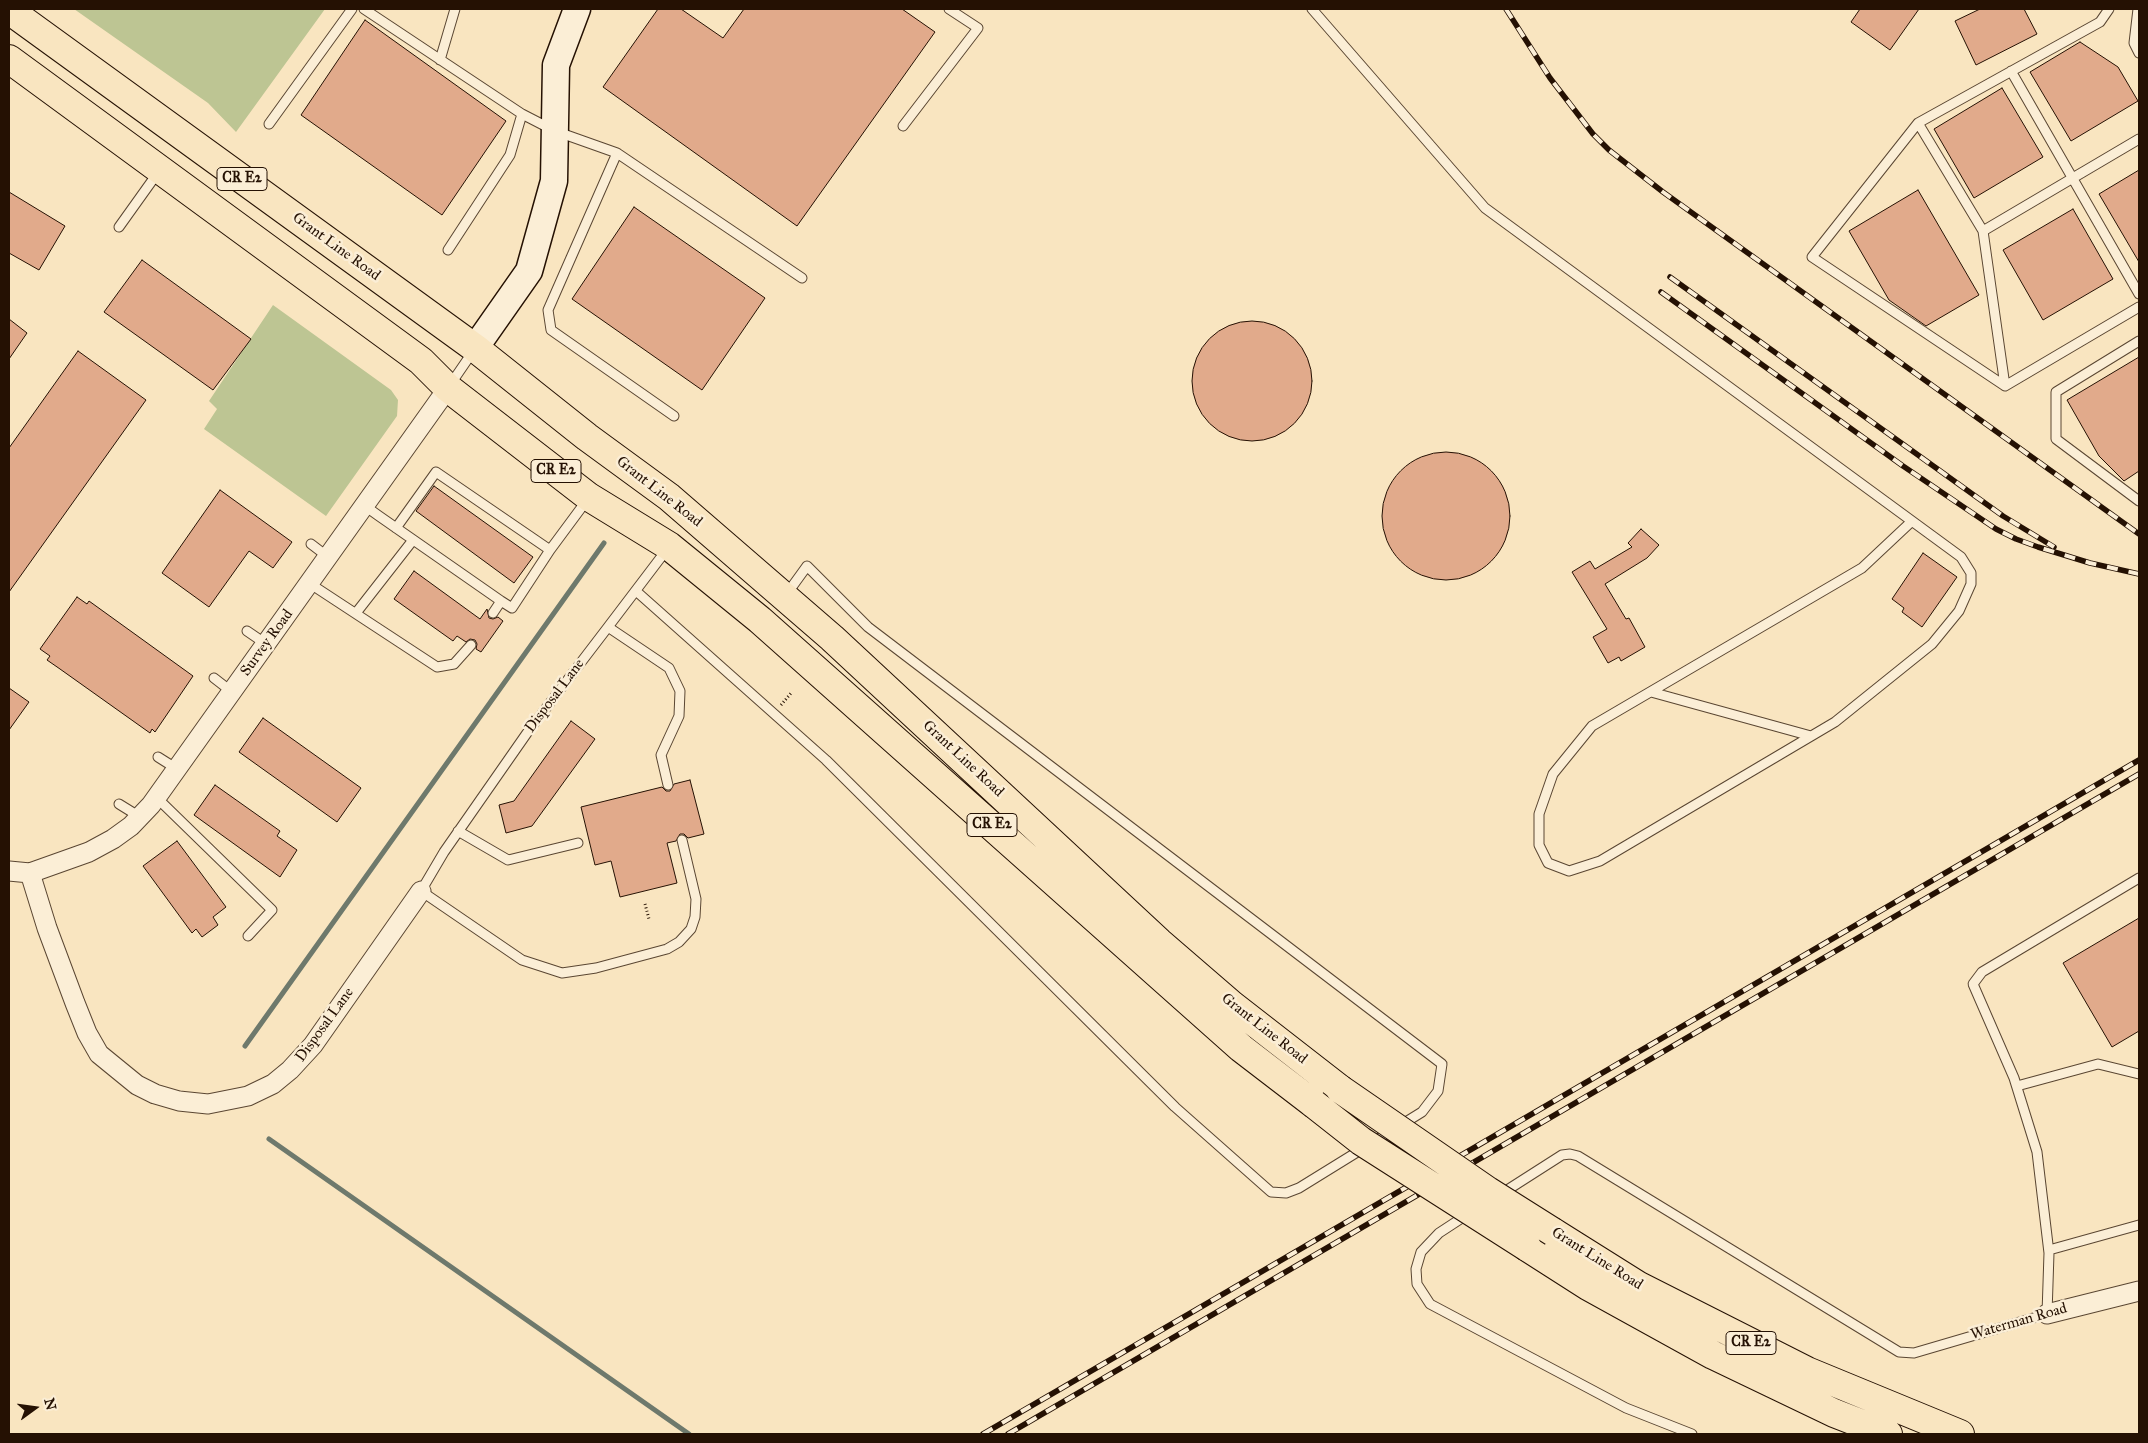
<!DOCTYPE html>
<style>
body{margin:0}
#map{position:relative;width:2148px;height:1443px;overflow:hidden;background:#f9e5c0;font-family:"IM FELL Great Primer",serif}
canvas{display:block}
.frame{position:absolute;inset:0;border:10px solid #251103;pointer-events:none}
.north{position:absolute;left:10px;top:1383px;width:50px;height:50px;-webkit-text-stroke:4px #fbeed6;paint-order:stroke;rotate:76deg;font-size:14px;font-weight:700;line-height:20px;text-align:center;color:#251103}
.north::after{content:'';display:block;margin:auto;width:18px;height:22px;background:#251103;clip-path:polygon(50% 0,100% 100%,50% 72%,0 100%)}
</style>
<div id="map">
<canvas width="2148" height="1443"></canvas>
<div class="frame"></div>
<div class="north">N</div>
</div>
<script>
const ctx = document.querySelector('canvas').getContext('2d');
ctx.lineJoin = 'round';
function fillPath(path, color) {
  ctx.fillStyle = color;
  ctx.fill(path, 'evenodd');
}
function shape(rows) {
  const path = new Path2D();
  for (const r of rows) {
    if (r.length === 3) {
      path.moveTo(r[0] + r[2], r[1]);
      path.arc(r[0], r[1], r[2], 0, 2 * Math.PI);
      continue;
    }
    path.moveTo(r[0], r[1]);
    for (let i = 2; i < r.length; i += 2) path.lineTo(r[i], r[i + 1]);
  }
  return path;
}
function stroke(path, color, width, dash) {
  ctx.strokeStyle = color;
  ctx.lineWidth = width;
  ctx.lineCap = dash ? 'butt' : 'round';
  ctx.setLineDash(dash || []);
  ctx.stroke(path);
}
function label(font, color, halo, rows, align = 'center') {
  ctx.font = font + ' "IM FELL Great Primer",serif';
  ctx.lineWidth = 5;
  ctx.setLineDash([]);
  ctx.textBaseline = 'middle';
  ctx.strokeStyle = halo;
  ctx.fillStyle = color;
  for (const [text, x, y, turn = 0] of rows) {
    ctx.save();
    ctx.translate(x, y);
    ctx.rotate((+turn || 0) * Math.PI / 180);
    ctx.textAlign = isNaN(turn) ? turn : align;
    if (halo) ctx.strokeText(text, 0, 0);
    ctx.fillText(text, 0, 0);
    ctx.restore();
  }
}
const green = shape([
 [74,9,325,9,236,132,208,103],
 [273,305,391,390,398,400,397,416,326,516,204,429,217,409,209,401]
]);
const stream = shape([
 [245,1046,604,543],
 [269,1139,689,1434]
]);
const building = shape([
 [658,9,681,9,723,38,744,9,902,9,935,32,797,226,603,87,658,9],
 [1860,9,1919,9,1890,50,1851,22,1860,9],
 [1980,9,2024,9,2037,34,1976,65,1955,21,1980,9],
 [365,20,506,121,442,215,301,115,365,20],
 [2080,42,2118,67,2138,101,2071,141,2030,72,2080,42],
 [2002,88,2043,157,1974,198,1934,129,2002,88],
 [2139,170,2139,262,2099,194,2139,170],
 [1918,190,1979,295,1926,326,1889,300,1849,231,1918,190],
 [9,192,65,226,39,270,9,253,9,192],
 [634,207,765,298,702,390,572,299,634,207],
 [2073,209,2113,279,2043,320,2003,250,2073,209],
 [142,260,251,339,213,390,104,312,142,260],
 [9,319,27,333,9,359,9,319],
 [1252,381,60],
 [78,351,146,400,9,592,9,448,78,351],
 [2139,357,2139,471,2124,481,2099,456,2067,400,2139,357],
 [1446,516,64],
 [434,486,533,557,514,583,416,511,434,486],
 [220,490,292,542,273,568,249,551,209,607,162,573,220,490],
 [1641,529,1659,545,1647,558,1605,584,1626,619,1629,618,1645,647,1621,661,1619,657,1608,663,1593,637,1607,629,1572,572,1590,561,1595,569,1632,547,1628,543,1641,529],
 [1923,553,1957,577,1922,627,1902,612,1904,608,1892,599,1923,553],
 [414,571,480,619,487,609,489,618,493,619,498,617,503,621,481,652,476,649,477,644,475,640,470,639,466,642,457,636,453,641,394,599,414,571],
 [77,597,87,604,89,601,193,676,155,732,152,729,150,733,60,669,47,660,50,656,40,649,77,597],
 [9,688,29,702,9,730,9,688],
 [263,718,361,788,337,822,239,752,263,718],
 [571,721,595,739,532,826,506,833,499,805,514,801,571,721],
 [690,780,704,834,688,838,684,834,680,834,676,841,667,843,677,883,620,897,611,861,595,865,581,807,662,787,666,791,670,791,674,784,690,780],
 [215,785,280,831,277,836,297,850,280,877,194,815,215,785],
 [177,841,226,907,213,917,218,925,202,937,196,929,192,933,143,866,177,841],
 [2139,918,2139,1031,2112,1047,2063,963,2139,918]
]);
const path = shape([
 [781,705,792,692],
 [645,904,649,919]
]);
const service = shape([
 [364,9,522,114],
 [1312,9,1485,208,1961,557,1971,573,1971,584,1959,611,1932,644,1835,722,1600,861,1569,871,1548,863,1539,845,1539,814,1553,774,1592,726,1862,568,1911,522],
 [2138,9,2134,43,2139,53],
 [440,60,455,9],
 [2011,71,2139,294],
 [1918,123,2100,22,2109,9],
 [269,124,352,9],
 [903,126,978,28,949,9],
 [2139,139,1983,231,1918,123,1812,257,2005,386,2139,307],
 [617,153,802,278],
 [119,227,159,171],
 [1983,231,2005,386],
 [448,250,510,155,522,114,555,131,617,153,548,310,551,330,674,416],
 [2139,341,2056,392,2056,439,2139,501],
 [450,385,474,350],
 [365,506,379,516,501,601,512,608,550,550,436,472,396,528],
 [311,544,328,557],
 [550,550,587,500],
 [309,583,437,667,454,664,471,645],
 [636,591,826,760,1175,1107,1271,1192,1286,1193,1299,1188,1422,1112,1438,1091,1442,1064,868,627,807,566,786,595],
 [356,613,413,540],
 [493,613,501,601],
 [608,627,668,548],
 [247,631,266,644],
 [214,678,232,692],
 [1651,692,1811,736],
 [158,757,177,769],
 [668,785,661,755,679,716,680,691,669,668,608,627,527,733,444,852,421,891,522,960,562,973,596,968,667,949,679,942,691,929,695,917,696,899,682,840],
 [156,797,272,910,248,936],
 [119,804,140,817],
 [458,831,508,860,578,843],
 [2017,1086,2098,1064,2139,1074],
 [1501,1194,1562,1155,1570,1154,1578,1156,1899,1352,1914,1353,2047,1314,2049,1253,2037,1152,2014,1078,1973,984,1982,972,2139,878],
 [1468,1214,1439,1233,1421,1252,1416,1269,1417,1284,1430,1304,1626,1408,1692,1434],
 [2049,1250,2139,1225]
]);
const minor = shape([
 [9,871,30,873,89,852,113,839,131,826,151,805,448,388],
 [30,873,47,928,75,1003,87,1033,99,1054,137,1085,155,1094,179,1101,208,1104,248,1096,273,1084,290,1070,313,1045,421,891],
 [2047,1314,2139,1291]
]);
const secondary = shape([
 [475,348,529,271,554,181,556,65,577,9]
]);
const primary = shape([
 [9,10,475,348,587,437,669,497,832,638,1159,942,1232,1005,1340,1089],
 [9,59,421,361,448,388,589,497,669,546,760,620,1241,1048,1314,1104],
 [1553,1232,1639,1286,1807,1371,1960,1434],
 [1527,1247,1588,1286,1713,1355,1834,1413,1888,1434]
]);
const rail = shape([
 [1506,9,1550,78,1593,134,1609,150,1663,192,2139,534],
 [1670,277,2003,516,2054,547],
 [1661,292,1903,466,1996,529,2016,539,2038,547,2090,563,2139,574],
 [983,1434,2139,760],
 [1008,1434,2139,774]
]);
const primaryBridge = shape([
 [1340,1089,1488,1191,1553,1232],
 [1314,1104,1361,1141,1527,1247]
]);
const shields = [
 [242,179,50],
 [556,471,50],
 [992,825,50],
 [1751,1343,50]
];
const shieldNames = [
 ["CR E2",242,179],
 ["CR E2",556,471],
 ["CR E2",992,825],
 ["CR E2",1751,1343]
];
const streetNames = [
 ["Grant Line Road",336,247,36],
 ["Grant Line Road",659,492,38],
 ["Survey Road",267,643,-54],
 ["Disposal Lane",555,696,-53],
 ["Grant Line Road",963,759,43],
 ["Disposal Lane",325,1025,-54],
 ["Grant Line Road",1264,1029,38],
 ["Grant Line Road",1597,1259,32],
 ["Waterman Road",2019,1322,-16]
];
fillPath(green, '#bdc593');
stroke(stream, '#6e796c', 5);
fillPath(building, '#e1aa8b');
stroke(building, '#251103', 1);
stroke(service, '#5a4632', 11);
stroke(minor, '#5a4632', 21);
stroke(secondary, '#251103', 29);
stroke(primary, '#251103', 30);
stroke(path, '#251103', 3, [1, 2.5]);
stroke(service, '#fbeed6', 9);
stroke(minor, '#fbeed6', 19);
stroke(secondary, '#fbeed6', 26);
stroke(primary, '#f9e5c0', 28);
stroke(rail, '#251103', 5.5);
stroke(rail, '#fbeed6', 4, [11]);
stroke(primaryBridge, '#251103', 30, []);
stroke(primaryBridge, '#f9e5c0', 28);
for (const [x, y, w] of shields) {
  const box = new Path2D();
  box.roundRect(x - w / 2, y - 11.5, w, 23, 4);
  ctx.fillStyle = '#fbeed6';
  ctx.fill(box);
  stroke(box, '#251103', 1);
}
label('bold 14px', '#251103', null, shieldNames);
label('15px', '#251103', '#fbeed6', streetNames);
</script>
